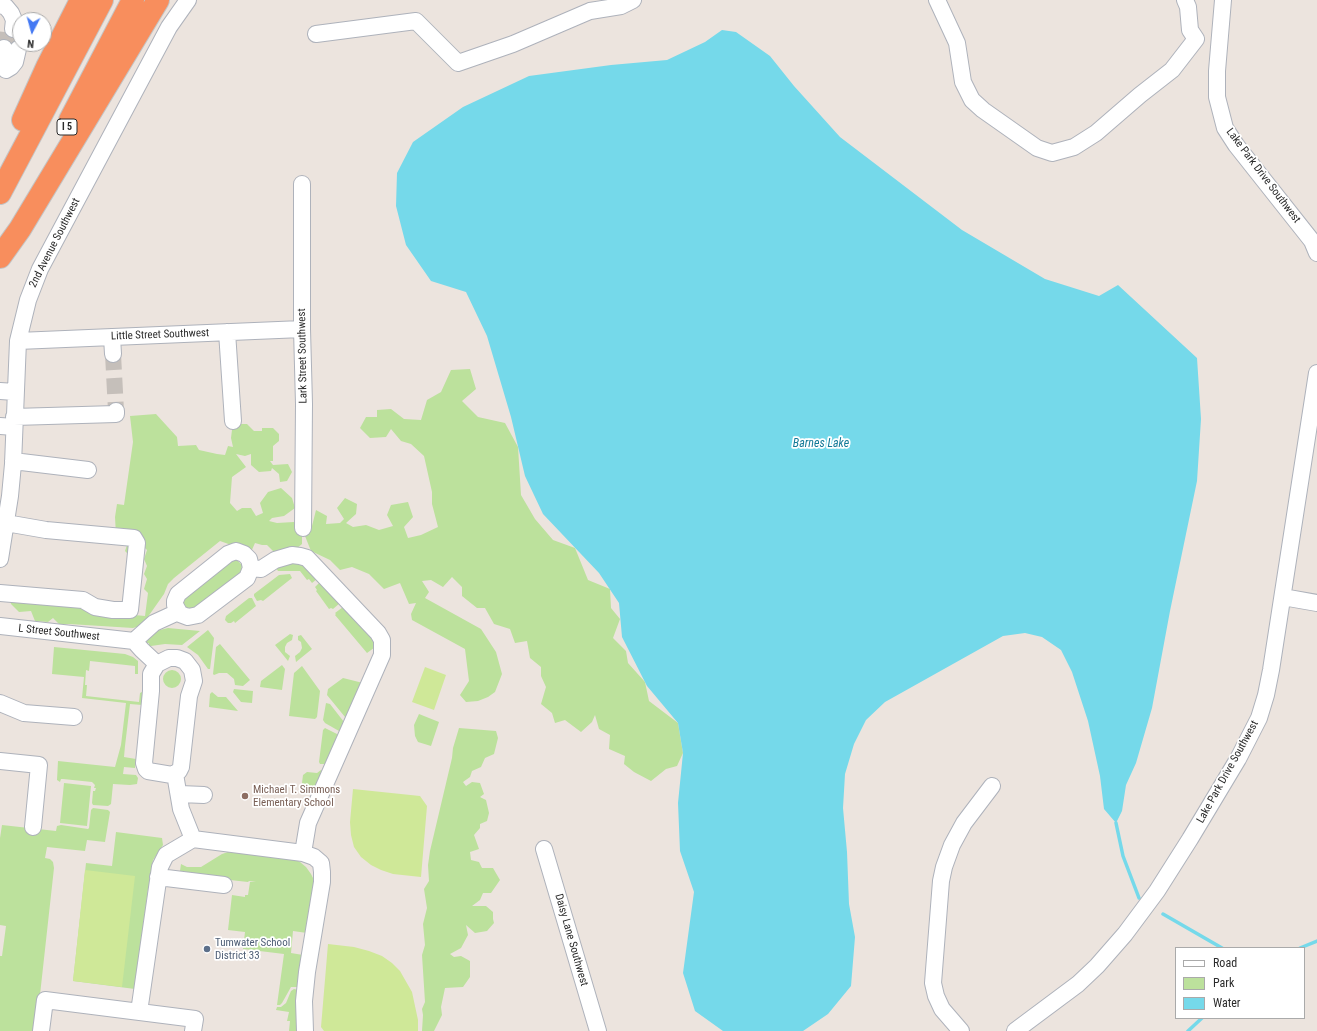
<!DOCTYPE html>
<style>
body{margin:0}
#map{position:relative;width:1317px;height:1031px;overflow:hidden;background:#ece4de;font-family:"Roboto Condensed",sans-serif}
canvas{display:block}
.legend{position:absolute;left:1175px;top:947px;width:130px;height:72px;box-sizing:border-box;background:#fff;border:1px solid #aaa;margin:0;padding:5px 7px;list-style:none;font-size:12px;color:#2b2b2b}
.legend li{display:flex;align-items:center;gap:8px;height:20px}
.legend b{width:20px;border:1px solid #aaa}
.north{position:absolute;left:12px;top:12px;width:40px;height:40px;box-sizing:border-box;background:#fff;border:1px solid #aaa;border-radius:50%;rotate:186deg;font-size:11px;font-weight:700;line-height:16px;text-align:center;color:#2b2b2b}
.north::after{content:'';display:block;margin:auto;width:14px;height:18px;background:#4479f3;clip-path:polygon(50% 0,100% 100%,50% 72%,0 100%)}
</style>
<div id="map">
<canvas width="1317" height="1031"></canvas>
<ul class="legend">
<li><b style="height:5px;background:#fff"></b>Road</li>
<li><b style="height:11px;background:#bce19c"></b>Park</li>
<li><b style="height:11px;background:#75d9ea"></b>Water</li>
</ul>
<div class="north">N</div>
</div>
<script>
const ctx = document.querySelector('canvas').getContext('2d');
ctx.lineJoin = 'round';
function fillPath(path, color) {
  ctx.fillStyle = color;
  ctx.fill(path, 'evenodd');
}
function shape(rows) {
  const path = new Path2D();
  for (const r of rows) {
    if (r.length === 3) {
      path.moveTo(r[0] + r[2], r[1]);
      path.arc(r[0], r[1], r[2], 0, 2 * Math.PI);
      continue;
    }
    path.moveTo(r[0], r[1]);
    for (let i = 2; i < r.length; i += 2) path.lineTo(r[i], r[i + 1]);
  }
  return path;
}
function stroke(path, color, width, dash) {
  ctx.strokeStyle = color;
  ctx.lineWidth = width;
  ctx.lineCap = dash ? 'butt' : 'round';
  ctx.setLineDash(dash || []);
  ctx.stroke(path);
}
function label(font, color, halo, rows, align = 'center') {
  ctx.font = font + ' "Roboto Condensed",sans-serif';
  ctx.lineWidth = 3.5;
  ctx.setLineDash([]);
  ctx.textBaseline = 'middle';
  ctx.strokeStyle = halo;
  ctx.fillStyle = color;
  for (const [text, x, y, turn = 0] of rows) {
    ctx.save();
    ctx.translate(x, y);
    ctx.rotate((+turn || 0) * Math.PI / 180);
    ctx.textAlign = isNaN(turn) ? turn : align;
    if (halo) ctx.strokeText(text, 0, 0);
    ctx.fillText(text, 0, 0);
    ctx.restore();
  }
}
const green = shape([
 [470,369,476,389,462,401,478,417,505,423,518,447,521,495,535,519,553,540,575,548,588,580,610,589,611,608,620,619,613,638,626,651,628,663,645,682,649,701,678,723,683,753,677,766,666,769,651,781,634,772,624,764,625,756,609,749,610,735,599,729,595,715,592,722,581,732,565,720,555,723,552,713,541,704,546,687,541,676,541,667,530,658,527,641,515,643,510,629,494,624,485,608,477,608,462,596,462,587,452,577,443,587,431,580,422,581,429,592,425,598,481,629,496,652,502,674,495,692,488,697,478,701,466,702,460,695,469,681,465,649,412,620,411,614,416,603,409,604,400,583,384,589,369,574,352,567,340,570,330,560,311,551,305,536,311,530,316,510,327,516,326,524,340,523,344,519,337,508,345,498,357,504,356,514,346,523,353,527,366,525,379,530,393,526,387,515,391,505,408,502,413,517,404,527,408,538,421,535,438,527,432,504,432,492,424,456,411,444,401,441,391,429,386,437,370,438,360,428,366,417,377,417,377,410,391,409,404,419,421,420,427,400,441,392,451,370],
 [156,414,177,437,178,446,196,445,199,450,217,454,225,455,228,446,233,447,231,438,232,430,239,424,247,424,254,431,262,431,262,428,273,428,279,434,279,441,273,446,273,461,270,461,273,465,288,464,292,472,287,481,280,482,279,474,272,468,271,471,259,472,251,465,251,454,245,456,236,454,246,467,232,477,230,503,237,511,242,508,251,508,256,516,263,513,260,503,268,492,281,488,292,498,295,508,284,516,272,518,269,521,277,523,294,522,302,533,302,544,296,549,275,553,267,545,262,545,255,543,251,552,220,541,174,578,168,584,164,594,145,621,140,626,133,628,69,624,60,625,53,618,48,622,35,621,31,611,19,612,11,604,10,599,21,589,93,611,145,616,148,593,144,589,147,579,144,574,147,566,144,559,147,550,142,545,131,557,125,551,128,542,116,535,115,517,117,504,124,505,133,442,130,416],
 [234,559,237,560,242,565,241,573,196,609,187,609,186,608,183,603,184,597],
 [298,560,317,579,312,583,309,579,307,580,300,571,278,571,276,568],
 [290,574,292,578,263,601,261,600,257,601,254,596,254,594,279,575],
 [320,582,340,603,333,609,331,608,329,609,316,591,317,590,315,587],
 [249,598,252,598,256,606,235,623,234,621,231,623,228,623,225,620,226,616],
 [343,607,347,607,378,645,367,653,335,615,336,614,335,613],
 [168,628,200,631,182,645,165,644,151,646,149,646,149,643,146,643,148,639,156,631],
 [208,630,214,638,210,669,208,669,198,655,187,647],
 [290,634,293,635,292,640,287,643,285,647,285,652,290,656,288,661,275,645],
 [301,635,312,649,296,662,295,656,300,652,302,648,301,642,298,640,298,636],
 [220,644,250,680,243,686,235,685,234,679,227,673,219,673,214,675,213,674,216,647],
 [54,647,125,654,133,657,138,661,138,674,135,674,135,666,90,661,89,671,86,670,85,685,87,685,86,696,139,702,140,693,142,692,143,693,142,705,130,704,125,746,124,757,136,759,135,768,124,767,123,774,136,775,138,778,137,784,130,785,113,784,111,804,108,806,93,805,92,803,93,791,95,791,96,788,94,788,95,785,92,782,63,779,61,779,60,782,57,780,58,761,115,767,121,745,126,703,82,698,84,677,52,674],
 [282,665,285,669,282,690,260,687,261,681],
 [302,666,320,691,317,717,315,719,289,716,294,673],
 [172,679,9],
 [343,678,363,683,349,718,345,717,327,695,328,689],
 [234,689,253,691,252,703,241,702,233,692],
 [212,692,218,697,226,697,238,711,209,707,210,694],
 [326,703,330,704,344,722,343,729,339,731,325,723,323,720],
 [419,714,439,722,431,746,418,742,415,736,414,725],
 [325,728,337,734,339,738,329,762,325,764,320,764,319,762,323,730],
 [459,728,496,731,498,738,494,754,485,758,481,767,472,771,470,777,463,782,466,786,472,782,480,783,484,794,480,797,486,800,489,813,487,821,480,824,480,828,474,835,479,849,470,852,471,860,479,862,482,868,493,868,500,880,491,893,483,893,480,900,472,906,486,906,493,912,493,919,494,923,487,931,475,933,466,925,468,935,461,948,450,954,454,957,461,956,470,961,470,977,463,987,445,988,441,1007,442,1015,434,1031,422,1031,423,1015,422,1009,425,1002,422,955,425,945,423,924,427,908,424,889,429,881,428,865,430,851,452,758,453,748],
 [321,770,323,771,315,793,303,794,301,791,303,775,307,772,317,773],
 [64,783,91,786,87,826,60,823],
 [93,808,108,810,110,812,105,842,87,840,85,851,47,847,45,858,50,859,53,862,54,868,36,1031,0,1031,0,956,2,956,6,926,0,925,0,838,2,825,56,831,57,826,61,825,88,829,89,828,91,810],
 [116,832,162,838,163,845,153,860,149,889,148,889,135,989,73,981,86,863,112,866],
 [228,852,294,859,300,862,306,867,311,874,314,880,315,888,307,933,293,931,291,953,303,955,299,987,291,987,282,1003,280,1005,277,1005,284,954,243,949,245,932,228,930,232,895,245,897,245,895,248,895,250,882,256,882,249,881,248,882,230,880,230,878,180,871,181,864,187,867,201,867,222,854],
 [294,989,298,990,298,1031,289,1031,290,1021,287,1021,289,1012,276,1010,277,1007,281,1007,286,1003,291,991]
]);
const pitch = shape([
 [425,667,446,675,434,710,412,702],
 [353,789,420,796,427,806,421,877,393,874,381,870,371,865,361,857,354,847,351,835,350,822],
 [85,870,135,876,122,987,73,981],
 [328,944,354,947,369,951,382,956,392,963,400,971,412,992,418,1020,418,1031,324,1031,321,1027]
]);
const water = shape([
 [722,30,736,32,770,56,794,86,840,137,962,230,1045,279,1099,296,1118,285,1197,358,1201,419,1197,481,1170,611,1152,708,1136,763,1126,785,1122,811,1116,823,1104,809,1100,776,1088,721,1072,672,1061,650,1042,637,1025,633,1003,636,885,702,866,720,854,744,845,774,843,808,847,852,849,904,855,937,851,986,828,1014,803,1031,723,1031,695,1011,683,973,694,892,680,851,678,803,683,753,678,723,647,686,622,637,619,603,599,573,543,514,525,476,511,417,487,336,466,292,431,281,406,245,396,206,397,173,413,142,463,107,529,76,611,65,667,60,705,42]
]);
const stream = shape([
 [1116,823,1123,856,1139,898],
 [1163,914,1222,948],
 [1300,948,1317,941],
 [1188,1031,1202,1018]
]);
const minorTunnel = shape([
 [4,48,6,28],
 [18,49,20,30],
 [113,354,116,411]
]);
const minor = shape([
 [937,0,957,43,963,82,972,100,983,110,1037,148,1052,153,1074,147,1096,133,1140,95,1172,70,1196,39],
 [1185,0,1188,7,1190,30,1196,39],
 [1223,0,1217,71,1217,97,1225,128,1236,145,1312,241,1317,253],
 [0,5,6,7,11,13,14,20,13,29],
 [316,34,416,21,458,63,513,44,590,11,621,6,633,0],
 [4,48,4,63,6,70,11,67,15,62,18,49],
 [302,184,302,329,304,404,303,528],
 [227,332,233,421],
 [112,337,113,354],
 [18,341,302,329],
 [0,391,15,392],
 [14,417,116,414,116,411],
 [0,426,14,427],
 [13,461,88,470],
 [236,551,244,554,249,559,251,568,247,578,198,615,188,617,180,614,175,605,175,601,178,594,228,554,236,551],
 [0,559,10,496,13,464,18,341,28,300,40,269,105,147,169,27,188,0],
 [251,568,261,569,275,560,292,555,300,556,307,558,378,633,382,640,382,655,308,823,303,853],
 [0,593,83,600,95,607,113,610,130,610,137,543,134,538,46,530,6,523],
 [1283,597,1317,603],
 [0,626,134,641,142,650,157,664],
 [134,641,154,623,178,612],
 [169,658,177,658,185,661,192,670,194,681,189,696,181,767,179,771,172,775,148,771,146,769,144,763,151,691,151,674,157,664,169,658],
 [0,703,24,713,74,717],
 [0,761,39,765,33,827],
 [180,794,204,795],
 [193,839,303,853,314,857,321,863,322,872,322,882,307,972,304,1001,305,1031],
 [544,849,598,1031],
 [158,877,224,885],
 [139,1012,160,867,166,855,193,839,181,809,175,774],
 [41,1031,45,1000,195,1019,193,1031],
 [961,1031,942,1009,936,996,933,983,941,881,944,867,952,845,964,823,992,786],
 [1015,1031,1078,984,1097,966,1125,934,1157,891,1190,839,1238,759,1259,718,1266,695,1271,670,1317,373]
]);
const highway = shape([
 [23,120,47,67,81,0],
 [70,120,133,0],
 [0,193,102,0],
 [0,257,20,229,158,0]
]);
const markers = [
 [245,796,4,"#8d6e63"],
 [207,949,4,"#5c6f8a"]
];
const shields = [
 [67,127,20]
];
const shieldNames = [
 ["I 5",67,127]
];
const streetNames = [
 ["Lake Park Drive Southwest",1263,176,53],
 ["2nd Avenue Southwest",55,243,-63],
 ["Little Street Southwest",160,335,-2],
 ["Lark Street Southwest",303,356,-91],
 ["L Street Southwest",59,633,6],
 ["Lake Park Drive Southwest",1228,772,-61],
 ["Daisy Lane Southwest",571,940,74]
];
const educationNames = [
 ["Michael T. Simmons",253,790],
 ["Elementary School",253,803]
];
const serviceNames = [
 ["Tumwater School",215,943],
 ["District 33",215,956]
];
const waterNames = [
 ["Barnes Lake",821,444]
];
fillPath(green, '#bce19c');
fillPath(pitch, '#cfe898');
fillPath(water, '#75d9ea');
stroke(stream, '#75d9ea', 3.5);
stroke(minorTunnel, '#c5bfba', 16, [16, 8]);
stroke(minor, '#aeb2bb', 18);
stroke(highway, '#c4c4c4', 24);
stroke(minor, '#fff', 16);
stroke(highway, '#f88e5d', 22);
for (const [x, y, r, color] of markers) {
  const dot = new Path2D();
  dot.arc(x, y, r, 0, 2 * Math.PI);
  ctx.fillStyle = color;
  ctx.fill(dot);
  stroke(dot, '#fff', 1.5);
}
for (const [x, y, w] of shields) {
  const box = new Path2D();
  box.roundRect(x - w / 2, y - 8, w, 16, 3);
  ctx.fillStyle = '#fff';
  ctx.fill(box);
  stroke(box, '#2b2b2b', 1);
}
label('bold 10px', '#2b2b2b', null, shieldNames);
label('11px', '#2b2b2b', '#fff', streetNames);
label('11px', '#785e54', '#fff', educationNames, 'left');
label('11px', '#4e5e75', '#fff', serviceNames, 'left');
label('italic 12px', '#127997', '#fff', waterNames);
</script>
